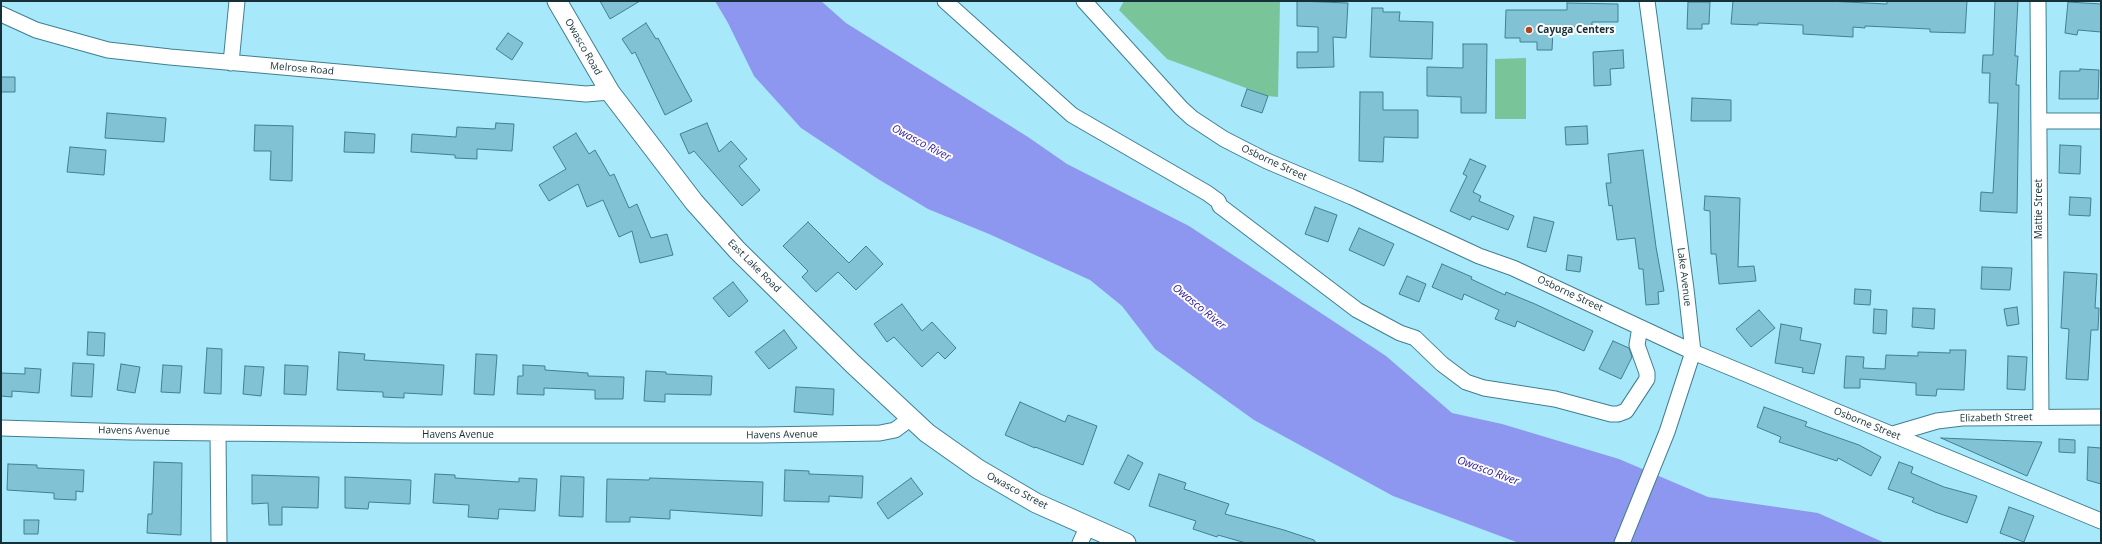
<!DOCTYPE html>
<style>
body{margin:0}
#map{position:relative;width:2102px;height:544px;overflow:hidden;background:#a7e8fb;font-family:"Open Sans",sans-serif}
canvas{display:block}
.frame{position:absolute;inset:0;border:2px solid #153038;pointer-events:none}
</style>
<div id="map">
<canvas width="2102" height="544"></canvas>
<div class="frame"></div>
</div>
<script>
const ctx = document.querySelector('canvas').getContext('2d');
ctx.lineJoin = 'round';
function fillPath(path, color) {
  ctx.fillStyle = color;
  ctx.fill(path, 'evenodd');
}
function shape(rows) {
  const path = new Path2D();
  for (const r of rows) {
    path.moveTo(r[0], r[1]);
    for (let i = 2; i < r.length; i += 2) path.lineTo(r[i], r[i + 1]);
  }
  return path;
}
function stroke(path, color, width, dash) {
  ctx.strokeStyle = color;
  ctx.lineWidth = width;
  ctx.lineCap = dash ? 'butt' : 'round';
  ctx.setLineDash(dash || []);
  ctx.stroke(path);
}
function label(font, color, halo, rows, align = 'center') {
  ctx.font = font + ' "Open Sans",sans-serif';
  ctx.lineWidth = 4;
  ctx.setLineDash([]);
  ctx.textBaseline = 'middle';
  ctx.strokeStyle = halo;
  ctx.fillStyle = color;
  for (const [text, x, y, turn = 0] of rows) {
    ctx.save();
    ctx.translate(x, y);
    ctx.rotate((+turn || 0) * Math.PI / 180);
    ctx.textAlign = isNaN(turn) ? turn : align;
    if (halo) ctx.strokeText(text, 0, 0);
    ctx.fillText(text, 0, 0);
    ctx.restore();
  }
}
const green = shape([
 [1124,1,1280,1,1278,97,1268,96,1167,59,1119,10],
 [1526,58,1526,119,1495,119,1495,59]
]);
const water = shape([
 [715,1,821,1,846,23,1028,137,1067,164,1189,226,1386,356,1452,413,1502,424,1619,459,1708,497,1818,513,1885,543,1519,543,1393,496,1254,420,1155,349,1122,306,1090,280,989,234,928,209,878,179,801,128,754,76,728,23]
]);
const building = shape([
 [600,1,640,1,610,19,600,1],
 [1297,1,1348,3,1346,38,1333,37,1334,67,1297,68,1297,52,1318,52,1318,27,1297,26,1297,1],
 [1733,1,1827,1,1887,4,1887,1,1967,1,1965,33,1930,32,1930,29,1865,26,1865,28,1853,27,1853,37,1803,34,1803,25,1758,23,1758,25,1731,24,1733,1],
 [1995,1,2018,1,2015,56,2018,56,2016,85,2019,85,2017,213,1980,211,1981,192,1993,193,1998,103,1989,103,1990,73,1982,73,1983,55,1993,55,1995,1],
 [1688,2,1710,2,1709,24,1702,24,1702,29,1687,29,1688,2],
 [2068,2,2101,4,2101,32,2078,30,2077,35,2065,33,2068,2],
 [1567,3,1618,4,1618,22,1592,22,1592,27,1558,27,1558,30,1553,30,1552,50,1537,50,1537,42,1520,42,1520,38,1505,38,1506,10,1567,10,1567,3],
 [1372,8,1383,8,1383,12,1400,12,1399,21,1433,22,1432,59,1370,57,1372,8],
 [646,23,656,39,658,38,692,101,665,115,635,52,632,54,622,39,646,23],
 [508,33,523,43,512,60,496,49,508,33],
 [1463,44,1487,44,1486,113,1461,113,1461,97,1427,96,1427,67,1463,68,1463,44],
 [1623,50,1624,68,1610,69,1611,85,1594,86,1593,52,1623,50],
 [2080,69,2099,70,2098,99,2059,99,2060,71,2080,71,2080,69],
 [1,77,15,77,15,92,1,92,1,77],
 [1247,89,1268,96,1262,113,1241,106,1247,89],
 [1360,92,1383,92,1383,110,1418,110,1418,138,1384,137,1383,162,1359,161,1360,92],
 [1692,98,1731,100,1731,121,1691,121,1692,98],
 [107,113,166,118,164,142,105,138,107,113],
 [496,123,514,124,512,151,477,149,477,159,455,158,455,155,411,152,412,134,456,137,457,127,495,129,496,123],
 [707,123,719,152,731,141,747,159,739,166,760,190,742,206,694,151,689,154,680,134,707,123],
 [255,125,293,126,292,181,270,180,271,151,254,151,255,125],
 [1587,126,1588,144,1566,145,1565,127,1587,126],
 [345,132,375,134,374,153,344,152,345,132],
 [576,133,589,154,595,150,610,176,614,174,629,208,637,204,651,238,667,234,673,255,640,263,632,231,619,237,603,200,587,207,578,184,549,201,539,185,566,169,553,147,576,133],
 [2060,145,2081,146,2080,174,2059,173,2060,145],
 [70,147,106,150,104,175,67,172,70,147],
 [1643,150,1656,247,1664,291,1658,292,1659,304,1646,305,1643,269,1639,269,1635,238,1617,240,1612,205,1609,206,1606,183,1611,183,1608,154,1643,150],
 [1470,159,1486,166,1473,192,1481,196,1479,201,1514,216,1508,230,1472,216,1470,220,1450,211,1467,176,1463,174,1470,159],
 [1705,196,1740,198,1738,267,1754,266,1756,281,1719,284,1716,254,1711,254,1710,211,1704,210,1705,196],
 [2070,197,2091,198,2090,216,2069,215,2070,197],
 [1315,207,1337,215,1328,242,1305,234,1315,207],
 [1534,217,1554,222,1546,252,1527,247,1534,217],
 [808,222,849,263,866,246,883,264,856,290,838,272,816,292,802,277,808,271,783,246,808,222],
 [1359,228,1394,244,1384,266,1349,250,1359,228],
 [1568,255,1582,257,1580,272,1566,270,1568,255],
 [1442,264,1472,277,1471,279,1505,295,1506,292,1535,304,1593,331,1584,351,1517,321,1515,327,1495,319,1499,310,1464,294,1462,300,1432,287,1442,264],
 [1982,267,2012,268,2010,290,1981,289,1982,267],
 [2064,272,2097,274,2095,308,2099,308,2098,330,2091,330,2088,380,2066,379,2069,329,2061,328,2064,272],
 [1407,276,1426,284,1419,302,1399,294,1407,276],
 [733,282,748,301,729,317,713,298,733,282],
 [1855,289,1871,290,1870,305,1854,304,1855,289],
 [902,304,922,331,932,322,956,348,945,359,938,352,922,367,894,337,887,342,874,324,902,304],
 [2017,307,2019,324,2007,326,2004,309,2017,307],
 [1913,308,1935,309,1934,329,1912,327,1913,308],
 [1874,309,1887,310,1886,334,1873,333,1874,309],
 [1759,310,1775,328,1751,347,1736,329,1759,310],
 [1781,324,1802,328,1800,340,1821,344,1814,374,1802,372,1803,368,1775,363,1781,324],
 [784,330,797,348,769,369,755,352,784,330],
 [88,332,105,333,104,356,87,355,88,332],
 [1613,341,1629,348,1632,357,1621,379,1599,369,1613,341],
 [207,348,222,349,221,394,204,393,207,348],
 [1950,350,1966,350,1964,390,1937,389,1936,396,1916,395,1916,383,1860,379,1860,388,1844,388,1846,356,1864,357,1863,368,1885,369,1886,355,1918,356,1918,352,1950,353,1950,350],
 [339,352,365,354,364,360,444,365,442,395,404,393,404,398,383,397,383,392,337,390,339,352],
 [476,354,497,355,494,395,474,394,476,354],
 [2008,356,2027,357,2025,390,2007,389,2008,356],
 [73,363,94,364,92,397,71,396,73,363],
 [121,364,140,367,135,393,117,390,121,364],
 [163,365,182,366,180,393,161,392,163,365],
 [285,365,308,366,306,395,284,394,285,365],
 [523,365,545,366,545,370,588,373,588,376,624,377,623,399,595,399,595,390,544,388,544,395,517,394,518,376,523,376,523,365],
 [245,366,264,367,261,396,243,394,245,366],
 [25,368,41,369,39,393,12,391,12,397,1,396,1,373,25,374,25,368],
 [646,371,666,372,666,374,712,376,711,395,665,394,665,402,644,401,646,371],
 [796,387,834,389,833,415,794,412,796,387],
 [1020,402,1065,422,1068,415,1097,426,1083,465,1035,447,1035,448,1005,435,1020,402],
 [1764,407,1807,422,1805,426,1859,445,1881,457,1871,476,1838,458,1837,461,1779,442,1781,437,1757,427,1764,407],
 [1941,438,2042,442,2027,476,1941,438],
 [2059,439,2075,440,2075,453,2059,452,2059,439],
 [2088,447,2101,448,2101,484,2087,480,2088,447],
 [1128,455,1143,463,1129,490,1114,483,1128,455],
 [154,462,182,463,181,535,147,533,148,514,152,514,154,462],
 [1899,462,1913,467,1911,473,1944,487,1977,496,1967,523,1935,512,1912,502,1914,498,1888,489,1899,462],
 [8,464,37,465,37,468,84,470,83,492,76,491,76,500,54,499,54,493,7,490,8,464],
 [785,470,809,471,809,474,863,476,862,498,829,496,829,502,784,501,785,470],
 [435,474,455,475,455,478,519,482,519,478,537,479,535,511,499,509,498,519,468,517,469,505,433,503,435,474],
 [1159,474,1186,483,1184,489,1229,504,1225,514,1284,530,1314,540,1316,543,1246,543,1218,535,1217,537,1193,529,1196,521,1149,506,1159,474],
 [252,475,319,477,318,508,282,507,282,525,269,525,268,503,252,504,252,475],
 [561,476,584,477,583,517,559,516,561,476],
 [345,477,411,480,410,504,369,502,368,509,345,508,345,477],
 [650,478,763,482,762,516,670,510,670,519,630,517,630,522,606,522,607,479,649,480,650,478],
 [911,478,923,494,888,519,877,503,911,478],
 [2009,507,2034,516,2024,542,2000,533,2009,507],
 [24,520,39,520,38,534,24,534,24,520]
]);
const minor = shape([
 [945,1,1072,115,1207,193,1218,201,1220,206,1357,310,1400,333,1415,338,1442,364,1466,382,1484,388,1555,399,1611,414,1618,414,1626,411,1647,379,1647,373,1637,345,1639,333,1642,329],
 [1084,1,1181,108,1192,118,1224,139,1267,161,1352,197,1479,256,1513,268,1693,352,2101,521],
 [2038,1,2041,417],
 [1,14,36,30,108,50,170,57,586,94,610,92],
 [231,63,237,1],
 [2039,121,2101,121],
 [1,428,131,432,405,435,761,435,880,433,895,430,911,418],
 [218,433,219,543],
 [1893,434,1937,421,1962,418,2101,417],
 [1080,543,1088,526],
 [1622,543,1667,432,1693,352,1686,289,1647,1]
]);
const major = shape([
 [557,1,610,92,694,202,737,250,853,364,927,433,978,469,1036,503,1126,543]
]);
const markers = [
 [1529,30,4,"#ad4624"]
];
const poiNames = [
 ["Cayuga Centers",1537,30]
];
const streetNames = [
 ["Owasco Road",583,47,60],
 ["Melrose Road",302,69,5],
 ["Osborne Street",1274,163,25],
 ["Mattie Street",2039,209,-90],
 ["East Lake Road",754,266,45],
 ["Lake Avenue",1684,277,83],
 ["Osborne Street",1570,294,25],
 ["Elizabeth Street",1996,418,-1],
 ["Osborne Street",1867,424,22],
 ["Havens Avenue",134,431,1],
 ["Havens Avenue",458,435],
 ["Havens Avenue",782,435,-1],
 ["Owasco Street",1017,491,28]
];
const waterNames = [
 ["Owasco River",921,143,28],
 ["Owasco River",1199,307,39],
 ["Owasco River",1488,471,20]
];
fillPath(green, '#7ac49a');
fillPath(water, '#8e97ef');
fillPath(building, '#81c2d4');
stroke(building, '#408091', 1);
stroke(minor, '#3f7f90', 17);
stroke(major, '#3f7f90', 21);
stroke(minor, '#fff', 15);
stroke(major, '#fff', 19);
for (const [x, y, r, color] of markers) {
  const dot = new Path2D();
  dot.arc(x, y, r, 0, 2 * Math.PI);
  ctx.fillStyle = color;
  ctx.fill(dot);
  stroke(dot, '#fdfdfd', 1.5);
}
label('bold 10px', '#153038', '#fdfdfd', poiNames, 'left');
label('10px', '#153038', '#fdfdfd', streetNames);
label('italic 11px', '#2f199a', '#fdfdfd', waterNames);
</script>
